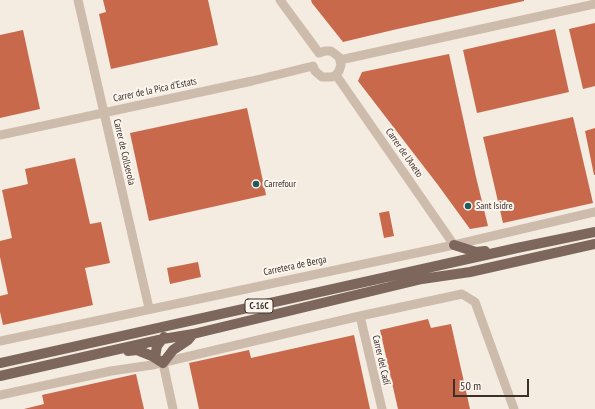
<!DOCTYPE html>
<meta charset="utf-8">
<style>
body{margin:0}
#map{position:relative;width:595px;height:409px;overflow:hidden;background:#f4ebe1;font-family:"PT Sans Narrow",sans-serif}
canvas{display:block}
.scale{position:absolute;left:453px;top:379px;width:76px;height:18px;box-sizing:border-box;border:2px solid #3b302b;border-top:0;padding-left:5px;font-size:12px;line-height:14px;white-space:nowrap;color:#3b302b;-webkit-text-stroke:3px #fbf5ee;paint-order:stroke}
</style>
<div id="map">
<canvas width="595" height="409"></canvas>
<div class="scale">50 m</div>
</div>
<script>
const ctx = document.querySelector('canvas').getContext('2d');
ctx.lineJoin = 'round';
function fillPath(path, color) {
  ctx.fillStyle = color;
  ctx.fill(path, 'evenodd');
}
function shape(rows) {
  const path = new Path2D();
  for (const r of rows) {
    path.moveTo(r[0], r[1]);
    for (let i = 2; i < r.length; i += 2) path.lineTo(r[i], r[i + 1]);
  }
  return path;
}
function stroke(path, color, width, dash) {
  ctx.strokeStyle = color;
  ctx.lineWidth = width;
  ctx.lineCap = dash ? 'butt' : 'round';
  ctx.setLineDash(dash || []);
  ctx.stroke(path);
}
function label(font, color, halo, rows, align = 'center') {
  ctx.font = font + ' "PT Sans Narrow",sans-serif';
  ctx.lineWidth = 4;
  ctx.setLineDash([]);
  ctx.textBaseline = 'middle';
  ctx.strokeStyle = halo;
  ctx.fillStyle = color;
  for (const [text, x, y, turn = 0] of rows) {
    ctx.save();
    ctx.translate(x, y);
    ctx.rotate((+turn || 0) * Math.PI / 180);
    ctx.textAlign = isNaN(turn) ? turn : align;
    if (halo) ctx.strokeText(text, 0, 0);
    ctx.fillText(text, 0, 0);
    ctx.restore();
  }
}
const building = shape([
 [103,0,208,0,218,45,111,69,99,14,106,12],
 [311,0,524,0,524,1,393,30,343,42,312,3],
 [595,23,595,86,583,89,569,29],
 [555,29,569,92,477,113,463,50],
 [23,30,40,109,0,118,0,35],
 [449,54,476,177,488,226,470,229,438,185,358,81,362,72],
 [247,108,266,195,149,221,130,133],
 [573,117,593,203,503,223,483,137],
 [595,128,595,175,594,175,585,131],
 [75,158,90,224,101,222,110,263,85,268,93,305,3,325,0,312,0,296,8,294,0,257,0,241,12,238,2,190,28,184,25,169],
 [389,211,394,236,384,238,379,213],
 [198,262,201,277,170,284,167,268],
 [428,319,431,328,451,324,470,409,398,409,380,330],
 [354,335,370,409,199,409,189,363,249,350,251,358],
 [136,374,144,409,24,409,44,404,42,395]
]);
const minor = shape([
 [78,0,149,308],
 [340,60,595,4],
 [336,75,454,245],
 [0,135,252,81,313,66,315,71,322,77,332,77,336,75,339,71,341,65,339,57,331,51,325,51,319,53,280,0],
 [360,316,382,409],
 [0,341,454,245,595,212],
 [163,363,173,409],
 [0,395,111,371,152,365,360,316,462,294,475,302,514,409]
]);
const primary = shape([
 [454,245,476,252,485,251],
 [128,351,137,350,152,356,163,363,173,350,188,340,193,334],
 [155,357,157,346,164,337],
 [0,363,517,248,595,232],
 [0,376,163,339,193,334,422,279,470,272,595,244]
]);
const markers = [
 [256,184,4,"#1f5a5e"],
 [468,206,4,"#1f5a5e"]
];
const shields = [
 [259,306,28]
];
const shieldNames = [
 ["C-16C",259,306]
];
const streetNames = [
 ["Carrer de la Pica d'Estats",155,90,-12],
 ["Carrer de Collserola",124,152,77],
 ["Carrer de l'Aneto",404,153,55],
 ["Carretera de Berga",295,266,-12],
 ["Carrer del Cadí",381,360,77]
];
const poiNames = [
 ["Carrefour",264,184],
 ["Sant Isidre",476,206]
];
fillPath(building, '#c8694b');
stroke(minor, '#cdbbac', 9);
stroke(primary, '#7d675c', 10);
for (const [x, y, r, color] of markers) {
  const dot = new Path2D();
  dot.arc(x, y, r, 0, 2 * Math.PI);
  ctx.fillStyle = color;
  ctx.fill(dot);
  stroke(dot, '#fbf5ee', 1.5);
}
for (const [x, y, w] of shields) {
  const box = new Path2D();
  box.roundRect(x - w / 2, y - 7, w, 14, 3);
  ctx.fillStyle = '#fbf5ee';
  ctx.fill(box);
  stroke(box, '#3b302b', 1);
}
label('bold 9px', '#3b302b', null, shieldNames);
label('10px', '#3b302b', '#fbf5ee', streetNames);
label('10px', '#3b302b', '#fbf5ee', poiNames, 'left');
</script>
